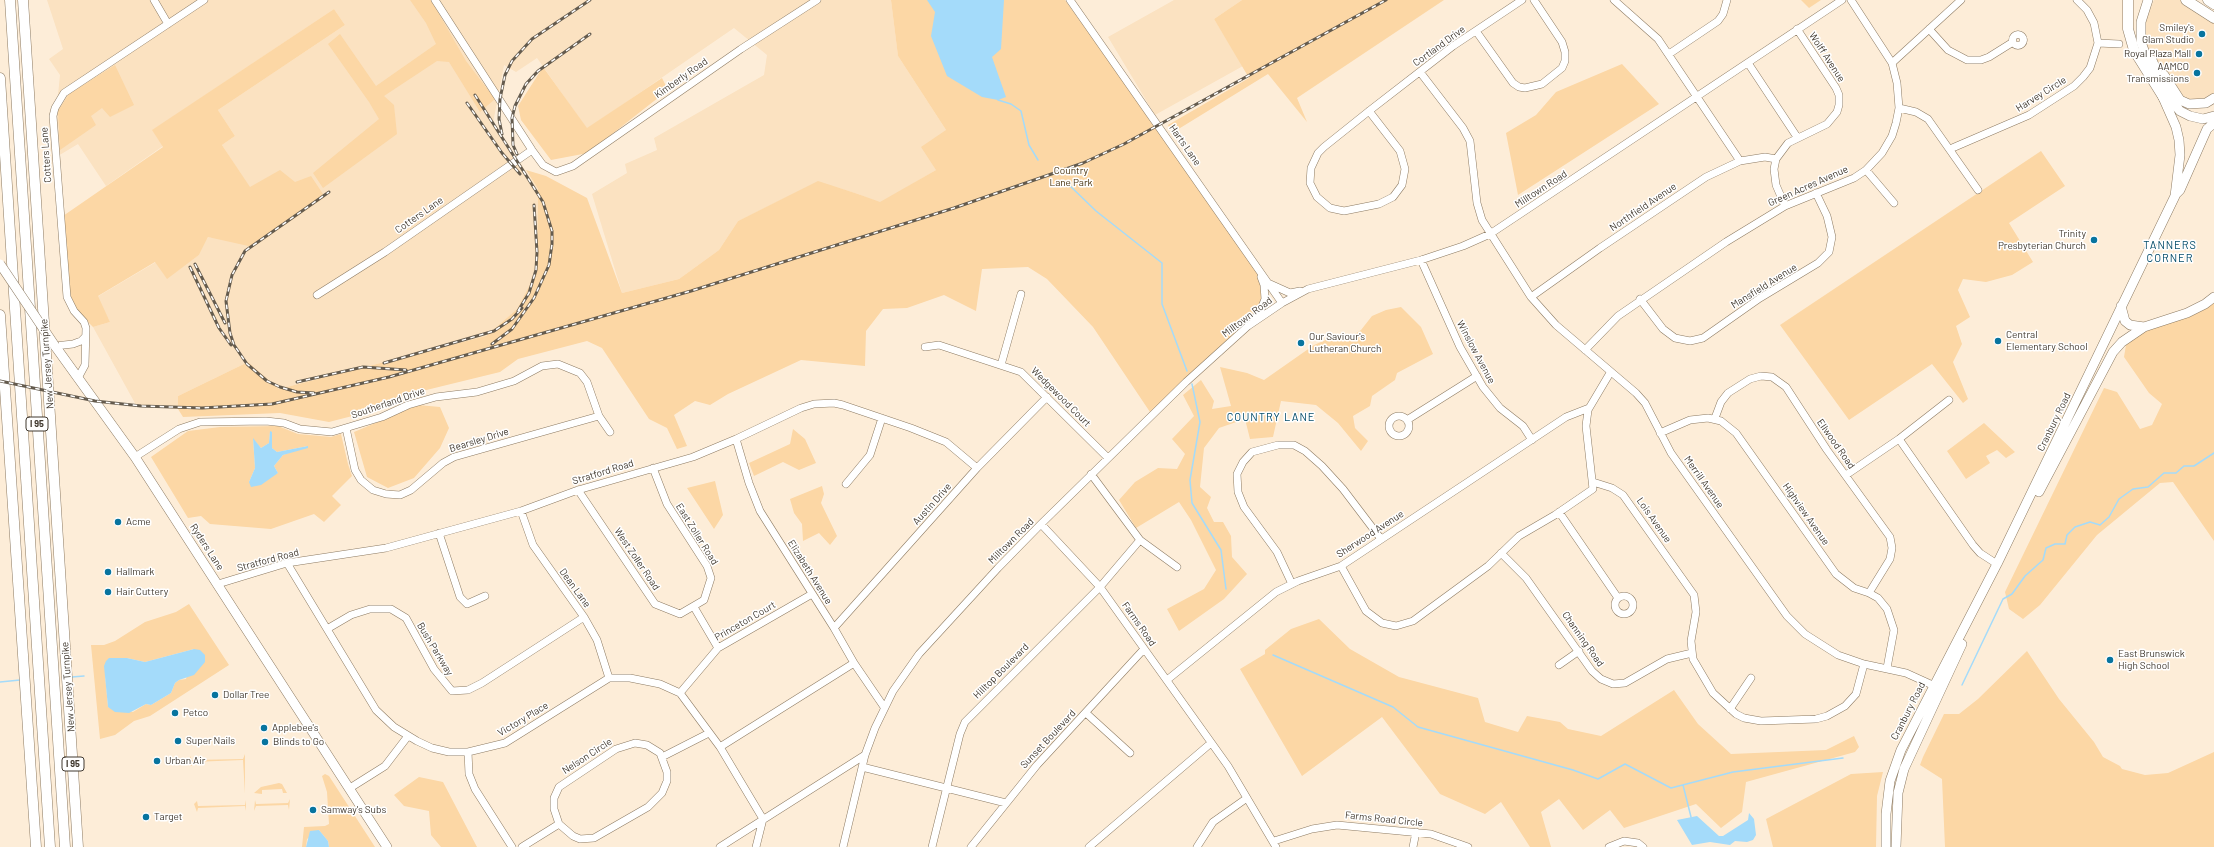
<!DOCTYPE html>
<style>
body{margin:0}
canvas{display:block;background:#fdedd8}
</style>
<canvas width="2214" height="847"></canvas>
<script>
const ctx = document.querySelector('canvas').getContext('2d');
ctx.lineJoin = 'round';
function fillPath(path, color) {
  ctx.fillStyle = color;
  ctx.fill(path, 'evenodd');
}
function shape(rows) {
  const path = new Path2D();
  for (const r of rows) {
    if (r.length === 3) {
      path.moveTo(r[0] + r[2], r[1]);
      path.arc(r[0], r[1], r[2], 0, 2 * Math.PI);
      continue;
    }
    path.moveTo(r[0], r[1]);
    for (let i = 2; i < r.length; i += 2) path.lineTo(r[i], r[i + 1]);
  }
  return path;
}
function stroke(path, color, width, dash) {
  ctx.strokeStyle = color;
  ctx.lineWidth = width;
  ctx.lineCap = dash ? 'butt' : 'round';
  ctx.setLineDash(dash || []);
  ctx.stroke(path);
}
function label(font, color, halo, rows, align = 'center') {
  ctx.font = font + ' Barlow,sans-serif';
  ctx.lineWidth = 3;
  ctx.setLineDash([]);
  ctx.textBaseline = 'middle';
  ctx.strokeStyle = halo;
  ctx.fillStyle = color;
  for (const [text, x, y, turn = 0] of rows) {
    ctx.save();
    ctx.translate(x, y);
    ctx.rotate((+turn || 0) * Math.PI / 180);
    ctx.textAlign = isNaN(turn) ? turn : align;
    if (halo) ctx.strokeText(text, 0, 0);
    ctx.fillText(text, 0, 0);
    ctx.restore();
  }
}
const built = shape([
 [47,0,891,0,898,56,946,130,936,170,880,203,858,194,818,182,738,221,719,250,679,279,622,293,592,194,627,173,625,164,657,150,654,138,764,75,767,55,734,28,587,129,537,58,516,72,504,65,493,123,538,189,537,271,517,309,486,336,279,389,248,362,178,396,178,409,136,405,93,327,110,322,97,297,156,262,167,278,199,255,208,237,223,239,295,182,250,188,222,145,235,136,218,110,345,25,334,9,153,130,163,146,106,186,78,144,58,156,56,115,60,75,49,59,63,49],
 [1174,0,1242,0,1214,19,1243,66,1155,115,1108,37],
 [2154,0,2186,0,2214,19,2214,98,2197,105,2173,91,2148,48,2146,38,2146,21]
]);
const green = shape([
 [410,0,431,0,466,61,495,99,480,112,449,62,437,61,384,96,394,105,397,134,323,188,313,173,379,119,369,102,328,44,340,34,376,86,436,44,426,23],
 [891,0,1065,0,1257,267,1264,285,1260,312,1152,415,1093,327,1047,279,1028,267,982,269,976,311,944,295,907,308,883,309,866,331,865,366,801,360,728,394,710,405,695,401,674,415,687,446,677,449,667,428,649,419,602,348,587,341,518,359,500,372,406,395,364,413,329,422,280,413,183,417,178,409,178,396,248,362,279,389,486,336,517,309,537,271,538,189,526,170,546,176,587,198,622,293,679,279,719,250,738,221,818,181,858,194,880,202,936,170,921,147,946,130,898,56],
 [1242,0,1444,0,1297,98,1307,122,1268,74,1172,133,1168,125,1249,78,1214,19],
 [1801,0,1821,0,1809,8],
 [334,9,345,25,218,110,235,136,222,145,250,187,280,170,295,182,311,176,325,197,253,247,208,237,199,255,167,279,155,262,98,296,110,322,93,327,68,302,63,216,163,147,152,130],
 [1622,64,1659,104,1518,195,1506,133,1536,115,1556,92],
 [115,65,134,105,110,117,102,108,91,116,96,125,60,150,58,111,69,94],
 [543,67,587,128,662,78,668,90,588,153,551,160,521,120,518,106],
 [2041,151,2065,186,2009,223,2033,262,2012,275,1986,282,1963,279,1958,290,1970,317,1956,326,1962,344,1953,362,1968,399,1963,403,1932,364,1849,420,1780,325],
 [2214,302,2214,541,2173,482,2160,483,2097,535,2040,605,2023,619,2009,609,2005,592,2104,388,2117,392,2140,429,2152,425,2162,404,2149,393,2124,357,2126,345,2142,333],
 [1401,307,1421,327,1433,354,1397,373,1395,380,1372,396,1370,406,1353,416,1355,428,1368,441,1361,451,1338,423,1316,405,1281,401,1273,437,1250,439,1245,419,1219,428,1204,448,1200,487,1211,497,1207,508,1214,522,1223,522,1231,536,1232,557,1247,574,1224,599,1179,631,1167,609,1204,589,1216,570,1191,520,1179,502,1136,528,1119,500,1135,482,1158,468,1177,469,1185,454,1172,439,1194,416,1183,395,1201,380,1214,401,1212,409,1231,406,1220,367,1247,373,1264,380,1314,345,1335,336,1346,340,1361,330,1372,316,1386,310],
 [418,405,440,407,449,428,440,448,414,478,388,488,367,477,354,432],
 [1984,423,2015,452,2006,458,1997,450,1986,456,1990,463,1966,479,1947,451],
 [278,426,298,434,331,437,341,434,348,464,352,476,332,496,341,505,324,522,314,514,271,529,210,524,201,516,188,518,151,457,188,431,220,427],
 [270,432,272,432,272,448,277,452,308,446,283,455,274,466,278,473,249,482,255,468,253,439,261,448,269,443],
 [793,429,805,439,816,463,799,470,783,462,754,476,749,463,790,444],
 [715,481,723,515,714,529,687,488],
 [822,486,824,494,821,503,837,536,830,545,819,533,803,541,802,524,794,513,790,499],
 [189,604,229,665,150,716,134,721,115,735,100,739,91,645,104,645,115,641,145,622,176,612],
 [194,649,186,679,179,680,175,683,171,693,151,705,146,704,133,712,108,707,105,675,127,658,145,662],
 [1319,619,1350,649,1399,677,1478,698,1485,722,1518,732,1527,716,1560,722,1568,729,1601,736,1674,690,1698,724,1731,754,1826,750,1854,736,1859,747,1855,752,1746,782,1742,812,1721,828,1696,804,1624,828,1610,810,1583,830,1559,799,1541,812,1551,847,1530,847,1501,802,1485,814,1440,794,1382,717,1302,776,1240,669,1265,654,1265,650,1291,629],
 [2027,651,2059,699,2094,742,2103,757,2120,766,2122,769,2145,775,2168,773,2214,752,2214,847,1945,847,1942,779,1920,765,1923,757,1944,714,1959,714,1978,699],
 [245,754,245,794,243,760,192,762,192,766,190,766,190,756,192,760,243,759],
 [1883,772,1877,796,1876,847,1773,847,1766,819,1851,774],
 [325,774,329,776,375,847,329,847,328,841,319,830,307,839,306,847,302,847,304,827,325,826,329,824,327,792,322,776],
 [419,777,443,782,477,847,441,847,431,835,429,811,404,806,394,795],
 [279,783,282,784,287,793,283,793,282,789,262,790,262,794,254,793,261,787],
 [290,799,289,810,288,805,256,806,254,811,255,800,256,804,288,803],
 [246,800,246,811,245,806,198,808,197,812,194,804,197,801,198,806,245,805]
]);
const water = shape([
 [927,0,1004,0,1001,49,992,57,1006,97,998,100,982,97,947,76,931,36,935,12],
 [270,431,272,432,272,448,277,452,308,446,308,448,283,455,274,466,278,473,261,485,251,487,249,482,255,468,253,438,261,448,269,443],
 [194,649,200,650,205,655,205,662,194,675,179,680,175,683,171,693,151,705,146,704,129,713,115,712,108,707,104,666,106,661,109,658,127,658,145,662],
 [1749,813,1754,819,1756,835,1753,840,1747,842,1735,841,1730,845,1710,842,1692,845,1677,820,1697,816,1719,836,1723,836,1748,820],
 [319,830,328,841,329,847,306,847,310,831]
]);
const stream = shape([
 [998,100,1011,104,1021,111,1029,145,1038,160],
 [1066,182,1096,211,1162,263,1162,304,1187,371],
 [1192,384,1200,422,1190,480,1192,503,1221,550,1226,589],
 [1273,655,1393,707,1418,727,1573,770,1598,779,1625,764,1671,788,1733,772,1843,758],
 [72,677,84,676],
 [0,682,20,680],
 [1962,685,2003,599,2012,594,2025,576,2043,560,2046,548,2055,544,2065,544,2067,535,2075,527,2090,522,2100,525,2109,517,2119,499,2133,489,2148,487,2164,473,2176,473,2184,466,2194,466,2214,453],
 [1683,785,1691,817]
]);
const minor = shape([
 [154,0,168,24],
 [435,0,532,150,543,165,556,172,573,166,741,49,817,0],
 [1070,0,1282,303],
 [1614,0,1658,39,1740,161],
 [1929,29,1948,50,1967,60,1981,60,1989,57,2013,42],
 [1476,31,1513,83,1519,87,1525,88,1542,84,1562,68,1565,61,1565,52,1562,42,1534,0],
 [2018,40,5.5],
 [2098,43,2119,44],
 [1669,54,1718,21,1723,14,1727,0],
 [1748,63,1797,137],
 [1892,63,1961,0],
 [1420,72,1463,128,1470,141,1477,203,1482,220,1531,297,1556,325,1636,393,1645,403,1671,453,1787,616,1805,634,1838,655,1864,664,1906,673,1939,688],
 [1899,108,1916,112,1928,119,1978,190],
 [1369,111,1400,151,1405,169,1402,185,1393,197,1379,204,1344,211,1330,208,1317,197,1310,183,1311,168,1318,153,1324,147,1369,111,1453,46,1522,0],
 [1950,149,2029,115,2074,86,2083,77,2090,68,2098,43,2094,23,2087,10,2077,0],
 [1866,170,1894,203],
 [1785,206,1776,185,1774,169,1776,159,1788,143,1827,124,1837,112,1839,105,1839,95,1836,88,1797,29],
 [1421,260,1460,347,1483,387,1500,408,1523,426,1532,440],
 [1270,284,1290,293,1300,291],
 [317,295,385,252,532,150],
 [1531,297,1600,248,1706,177,1740,161,1765,157,1776,159],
 [1640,299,1663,329,1675,338,1690,341,1703,338,1760,298,1818,263,1829,252,1832,237,1827,216,1816,193],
 [1254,319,1260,312,1265,299,1264,285,1261,277],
 [55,346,73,344,81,341,85,337],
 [925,347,939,345,1021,372,1108,458],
 [1585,350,1618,316,1726,242,1785,206,1854,178,1866,170,1882,153,1892,136,1896,123,1899,108,1897,83,1892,63,1851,0],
 [1001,365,1021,294],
 [78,378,85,365,86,328,84,322,74,311,67,297,53,116,55,108,64,93,204,0],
 [1399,426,10],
 [1715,418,1721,402,1728,393,1750,379,1761,376,1772,377,1786,387,1827,450,1890,537,1892,548,1890,559,1869,593],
 [1407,420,1477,376],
 [346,428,355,470,361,480,373,490,386,494,400,495,411,490,443,463,454,457,599,416],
 [1660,433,1690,420,1708,418,1721,421,1736,433,1836,574,1854,588,1869,593,1878,598,1887,609,1894,630,1887,668],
 [736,439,749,483,760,511,834,628,854,663,884,707],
 [1899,439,1973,545,1980,553,1997,564],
 [135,457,179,429,200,422,266,421,284,423,300,429,332,432,382,417,408,405,436,397,477,392,514,381,542,366,558,364,580,373,587,382,599,416,610,432],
 [1091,474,1140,540,1177,567],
 [1846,475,1899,439,1949,400],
 [1593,482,1612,488,1623,495,1694,595,1696,612,1691,641,1693,659,1713,693,1736,714,1744,718,1761,721,1816,719,1827,716,1845,706,1856,694,1864,664],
 [846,484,870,455,882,418],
 [578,490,655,604,680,614,704,600,711,578,707,566,667,504,653,468],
 [521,511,533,545,584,617,597,640,609,678],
 [1559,512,1618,598],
 [1041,524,1100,587,1228,766,1276,847],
 [439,533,460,597,467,604,485,596],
 [1501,553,1526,578,1592,671,1601,679,1613,684,1625,683,1667,659,1692,653],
 [287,563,376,710,394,727,417,741,432,748,449,752,468,752,505,743,609,678,630,678,660,684,680,693,720,747,763,819,756,847],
 [1341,566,1366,611,1382,623,1396,626,1413,621,1488,566,1519,536,1555,515,1593,489,1586,426,1588,410,1610,373],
 [218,584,287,563,386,548,521,511,578,490,693,457,736,439,801,408,814,404,834,403,843,405,911,428,946,442,977,468],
 [1292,584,1277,552,1244,507,1238,492,1237,474,1243,462,1252,452,1278,445,1294,445,1305,451,1322,466,1343,489,1381,539],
 [1624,605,9],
 [694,607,718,648],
 [834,628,977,468,1047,397],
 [327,629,351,615,370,609,391,609,406,618,434,669,452,691,468,690,482,683,584,617],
 [1559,665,1579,651],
 [1167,680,1276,592,1298,581,1341,566,1566,417,1589,408],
 [680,693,718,648,812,594],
 [1730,709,1751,678],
 [1086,713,1130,753],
 [635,743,647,745,660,753,667,772,667,781,662,793,648,807,594,838,580,839,573,836,559,824,554,809,554,798,559,787,616,749,635,743],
 [720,747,854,663],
 [468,752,469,774,475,789,512,847],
 [662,757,709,733],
 [862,767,1006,803],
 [350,788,385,766,408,736],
 [1274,841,1312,829,1337,825,1431,834,1468,847],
 [522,847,559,824],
 [720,847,865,755],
 [843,847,865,755,875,728,893,691,919,654,998,568,1041,524,1186,382,1248,326,1282,303,1308,289,1421,260,1463,246,1490,234,1842,0],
 [932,847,960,734,965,722,1100,587,1140,540],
 [971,847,1037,765,1144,649],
 [1089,847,1211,743],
 [1197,847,1213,822,1247,798],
 [1413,847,1416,832],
 [1609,847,1624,841,1638,843,1643,847]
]);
const major = shape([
 [2148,0,2141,22,2141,42,2151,70],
 [2152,60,2168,97,2180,111,2190,116,2203,119,2214,116],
 [2164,75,2180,100,2189,104,2206,103,2214,98],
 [2176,194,2180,190,2207,129,2214,123],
 [2121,306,2125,321,2130,325,2144,327],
 [55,346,135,457,387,847],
 [2039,492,2113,352,2122,342,2144,327,2187,313,2205,304,2214,297],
 [1886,847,1886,814,1890,781,1901,750,1997,564,2175,196,2180,155,2179,140,2176,127,2161,93],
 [1896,847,1898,793,1904,769,1962,644]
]);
const highway = shape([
 [10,0,65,847],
 [23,0,78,847],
 [2128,0,2128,29,2134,50,2164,98],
 [2186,0,2214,18],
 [2208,0,2214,4],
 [0,78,50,847],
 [0,315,36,847]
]);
const rail = shape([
 [475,95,543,202,552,231,552,244,549,265,534,298,512,329,492,344],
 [467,103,502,153,520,174],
 [502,134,499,119,500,99,505,75,512,61,532,39,590,0],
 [517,154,513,145,512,118,515,106,526,84,538,71,590,34],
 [195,264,225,323],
 [190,267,219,328,231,345],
 [518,311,529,293,536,270,537,252,534,205],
 [384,363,494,331,512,319,522,308],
 [0,381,95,401,141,406,202,408,272,404,389,377,691,291,954,208,1083,163,1124,144,1386,0],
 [297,382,363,367,406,370],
 [314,393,297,392,280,387,267,381,247,364,234,345,230,333,226,301,232,275,245,251,329,192]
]);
const majorBridge = shape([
 [0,264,55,346]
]);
const markers = [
 [2202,34,4,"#07749f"],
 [2199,54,4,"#07749f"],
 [2197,73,4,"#07749f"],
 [2094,240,4,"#07749f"],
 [1998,341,4,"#07749f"],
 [1301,343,4,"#07749f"],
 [118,522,4,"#07749f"],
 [108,572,4,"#07749f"],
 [108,592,4,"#07749f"],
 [2110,660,4,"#07749f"],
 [215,695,4,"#07749f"],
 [175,713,4,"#07749f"],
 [264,728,4,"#07749f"],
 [178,741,4,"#07749f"],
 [265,742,4,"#07749f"],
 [157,761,4,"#07749f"],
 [313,810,4,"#07749f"],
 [146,817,4,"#07749f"]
];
const shields = [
 [37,424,22],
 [73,764,22]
];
const shieldNames = [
 ["I 95",37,424],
 ["I 95",73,764]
];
const poiNames = [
 ["Smiley's",2194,28,"right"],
 ["Glam Studio",2194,40,"right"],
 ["Royal Plaza Mall",2191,54,"right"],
 ["AAMCO",2189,67,"right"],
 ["Transmissions",2189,79,"right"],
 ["Trinity",2086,234,"right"],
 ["Presbyterian Church",2086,246,"right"],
 ["Central",2006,335],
 ["Elementary School",2006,347],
 ["Our Saviour's",1309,337],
 ["Lutheran Church",1309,349],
 ["Acme",126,522],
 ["Hallmark",116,572],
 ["Hair Cuttery",116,592],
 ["East Brunswick",2118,654],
 ["High School",2118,666],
 ["Dollar Tree",223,695],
 ["Petco",183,713],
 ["Applebee's",272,728],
 ["Super Nails",186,741],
 ["Blinds to Go",273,742],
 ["Urban Air",165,761],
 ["Samway's Subs",321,810],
 ["Target",154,817]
];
const streetNames = [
 ["Cortland Drive",1439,46,-36],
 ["Wolff Avenue",1827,57,57],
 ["Kimberly Road",681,78,-35],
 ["Harvey Circle",2041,94,-32],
 ["Harts Lane",1185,145,55],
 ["Cotters Lane",46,155,-94],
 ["Green Acres Avenue",1808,186,-24],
 ["Milltown Road",1541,189,-33],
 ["Northfield Avenue",1643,207,-34],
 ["Cotters Lane",419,215,-35],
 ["Mansfield Avenue",1764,286,-32],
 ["Milltown Road",1247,317,-37],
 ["Winslow Avenue",1476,352,62],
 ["New Jersey Turnpike",47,364,-94],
 ["Wedgewood Court",1061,397,45],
 ["Southerland Drive",388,403,-19],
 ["Cranbury Road",2054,422,-64],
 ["Bearsley Drive",479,440,-17],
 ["Ellwood Road",1836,444,55],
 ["Stratford Road",603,472,-17],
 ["Merrill Avenue",1704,482,55],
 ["Austin Drive",932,504,-48],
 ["Highview Avenue",1806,514,55],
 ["Lois Avenue",1654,520,55],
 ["East Zoller Road",697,534,58],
 ["Sherwood Avenue",1370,534,-33],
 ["Milltown Road",1011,541,-45],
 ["Ryders Lane",207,547,57],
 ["West Zoller Road",637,559,56],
 ["Stratford Road",268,560,-15],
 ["Elizabeth Avenue",810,572,58],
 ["Dean Lane",575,588,54],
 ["Princeton Court",745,621,-30],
 ["Farms Road",1139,624,55],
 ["Channing Road",1583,639,55],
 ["Bush Parkway",435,649,59],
 ["Hilltop Boulevard",1001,671,-45],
 ["New Jersey Turnpike",68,687,-94],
 ["Cranbury Road",1908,711,-63],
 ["Victory Place",523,719,-31],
 ["Sunset Boulevard",1048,739,-47],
 ["Nelson Circle",587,756,-33],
 ["Farms Road Circle",1384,819,6]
];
const parkNames = [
 ["Country",1071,171],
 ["Lane Park",1071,183]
];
const neighbourhoodNames = [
 ["TANNERS",2170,245],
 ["CORNER",2170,258],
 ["COUNTRY LANE",1271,417]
];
fillPath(built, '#fbe2c1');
fillPath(green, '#fcd7a5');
fillPath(water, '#a4dbfa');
stroke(stream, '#a4dbfa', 1.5);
stroke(minor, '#8d7b63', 8);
stroke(major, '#8d7b63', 10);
stroke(highway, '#8d7b63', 11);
stroke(minor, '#fff', 7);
stroke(major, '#fff', 9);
stroke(highway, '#fff', 10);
stroke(rail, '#645b4e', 3);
stroke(rail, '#fff', 1.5, [4.5]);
stroke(majorBridge, '#8d7b63', 10, []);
stroke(majorBridge, '#fff', 9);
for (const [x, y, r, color] of markers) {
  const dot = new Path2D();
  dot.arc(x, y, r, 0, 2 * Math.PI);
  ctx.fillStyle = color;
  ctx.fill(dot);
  stroke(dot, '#fff', 1.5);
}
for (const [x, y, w] of shields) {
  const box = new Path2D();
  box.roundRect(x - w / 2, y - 7, w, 14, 3);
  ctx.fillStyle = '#fff';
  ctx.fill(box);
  stroke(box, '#41392f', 1);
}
label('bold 9px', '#41392f', null, shieldNames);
label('10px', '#41392f', '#fff', poiNames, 'left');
label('10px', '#41392f', '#fff', streetNames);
label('10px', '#48320e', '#fff', parkNames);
ctx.letterSpacing = '1px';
label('11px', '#044c6a', '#fff', neighbourhoodNames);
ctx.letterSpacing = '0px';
</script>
